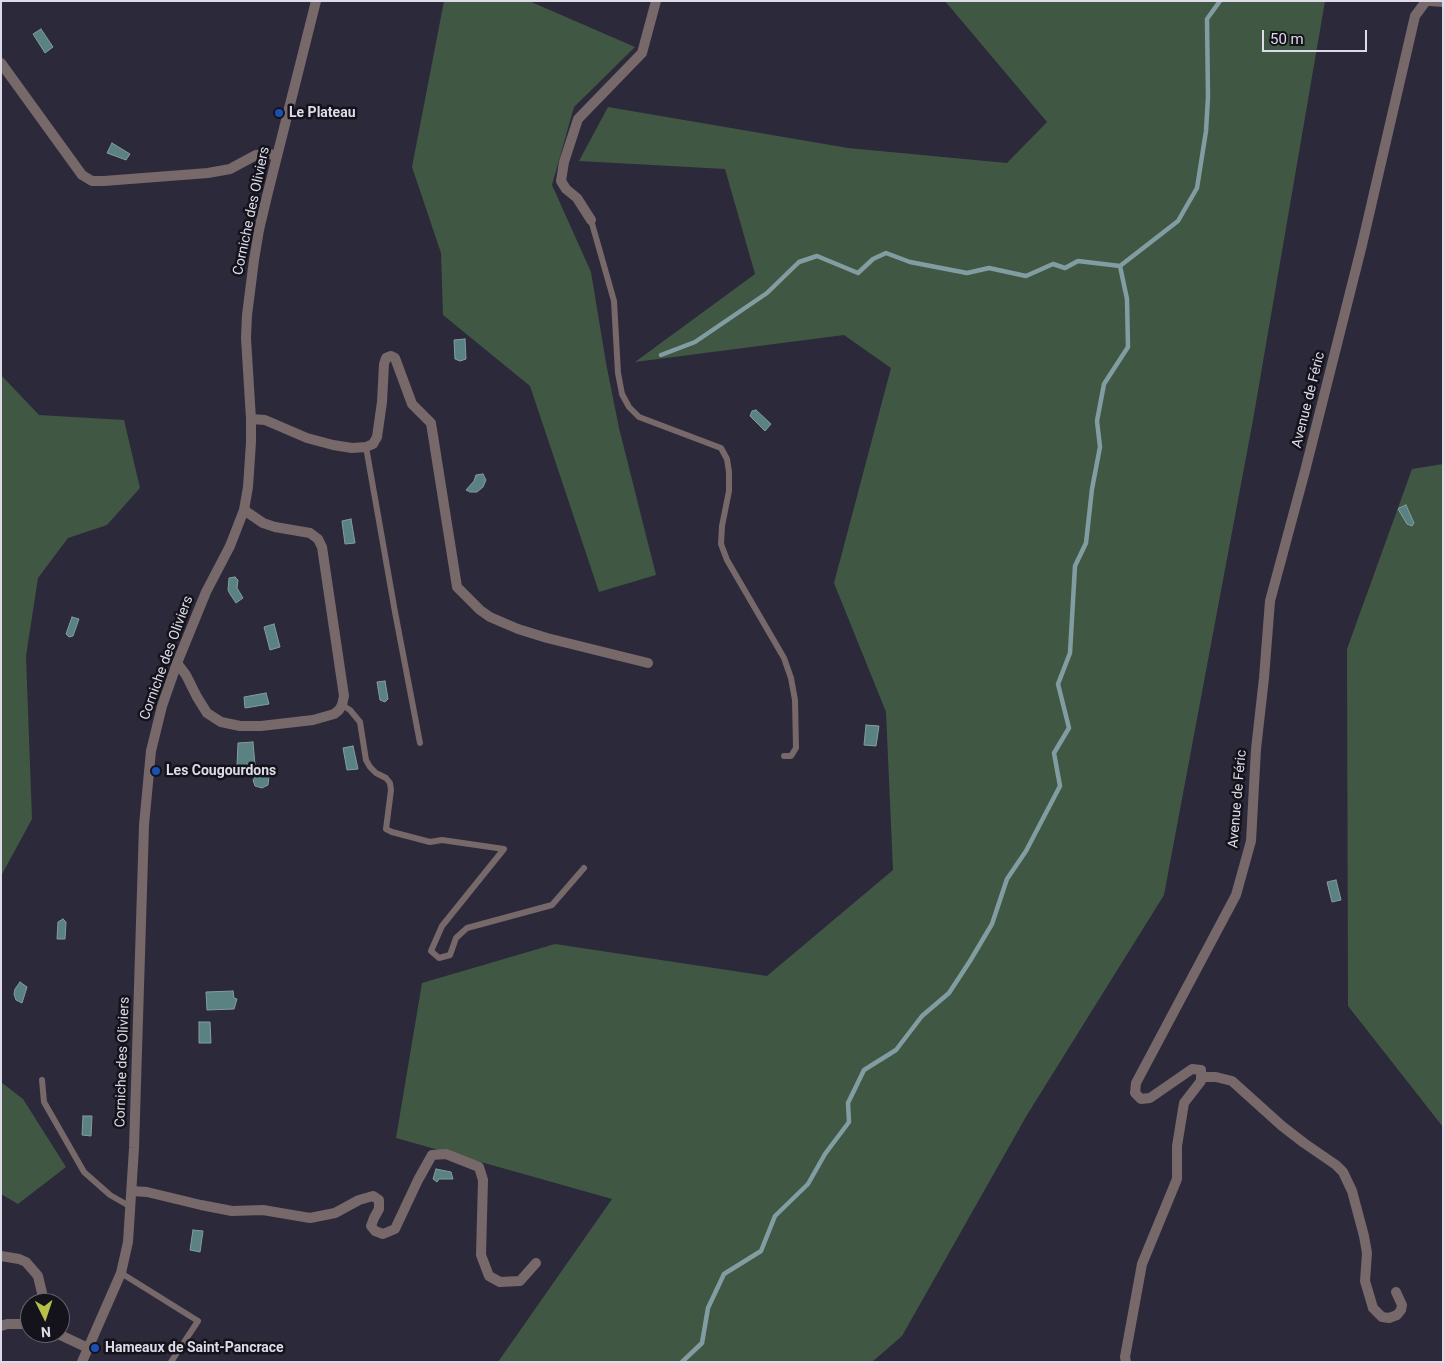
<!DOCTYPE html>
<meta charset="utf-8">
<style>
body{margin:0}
#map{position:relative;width:1444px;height:1363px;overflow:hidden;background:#2c293b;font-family:Roboto,sans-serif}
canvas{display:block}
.frame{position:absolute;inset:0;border:2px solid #dddbe7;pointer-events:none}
.north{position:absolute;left:20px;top:1293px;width:50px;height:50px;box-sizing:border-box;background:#14131b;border:1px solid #64636d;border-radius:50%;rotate:176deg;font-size:14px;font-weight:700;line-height:20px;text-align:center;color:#dddbe7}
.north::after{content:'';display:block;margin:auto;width:18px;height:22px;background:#b6c149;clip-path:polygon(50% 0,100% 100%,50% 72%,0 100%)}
.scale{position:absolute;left:1262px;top:30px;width:105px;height:22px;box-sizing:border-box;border:2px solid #dddbe7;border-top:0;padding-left:6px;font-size:15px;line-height:18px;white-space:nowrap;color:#dddbe7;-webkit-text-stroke:4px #14131b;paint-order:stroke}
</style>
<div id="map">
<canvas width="1444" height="1363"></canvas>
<div class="frame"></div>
<div class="north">N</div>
<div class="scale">50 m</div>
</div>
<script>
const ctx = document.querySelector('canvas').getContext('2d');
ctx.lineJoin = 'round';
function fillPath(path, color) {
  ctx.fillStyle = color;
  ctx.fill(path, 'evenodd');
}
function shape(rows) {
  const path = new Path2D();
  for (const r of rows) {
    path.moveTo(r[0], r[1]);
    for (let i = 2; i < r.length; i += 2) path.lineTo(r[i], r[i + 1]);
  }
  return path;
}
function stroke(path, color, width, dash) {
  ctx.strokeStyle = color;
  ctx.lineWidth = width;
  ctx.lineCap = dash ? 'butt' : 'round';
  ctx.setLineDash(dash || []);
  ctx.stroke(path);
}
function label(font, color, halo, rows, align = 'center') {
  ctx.font = font + ' Roboto,sans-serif';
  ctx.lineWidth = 5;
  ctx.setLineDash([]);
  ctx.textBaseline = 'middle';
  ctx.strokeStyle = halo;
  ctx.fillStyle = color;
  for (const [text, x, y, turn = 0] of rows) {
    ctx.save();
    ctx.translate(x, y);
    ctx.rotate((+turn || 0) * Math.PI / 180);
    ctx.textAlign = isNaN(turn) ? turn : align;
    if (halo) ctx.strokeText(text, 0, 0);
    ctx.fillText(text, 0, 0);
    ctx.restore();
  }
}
const forest = shape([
 [444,1,529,1,635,47,574,107,552,185,591,272,606,363,619,428,656,575,599,592,530,386,443,315,441,253,412,167],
 [945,1,1325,1,1253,420,1164,895,1027,1115,902,1336,872,1362,498,1362,612,1199,396,1138,422,983,555,944,767,976,893,870,886,712,834,583,891,368,844,335,635,362,755,274,725,169,579,161,608,107,848,148,1007,163,1047,122],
 [1,375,39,415,124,420,140,488,107,525,68,538,38,578,26,656,32,819,1,876],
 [1443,464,1443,1127,1348,1006,1347,649,1412,469],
 [1,1082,23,1099,66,1167,18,1204,1,1194]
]);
const water = shape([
 [41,29,53,47,45,53,33,34,41,29],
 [112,143,130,154,126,160,107,153,112,143],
 [465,339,466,359,460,361,455,359,454,340,465,339],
 [756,410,771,424,765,431,750,416,752,411,756,410],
 [483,474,486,480,483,487,477,492,470,492,466,490,474,481,476,475,483,474],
 [1406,505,1414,523,1412,526,1407,524,1398,509,1399,508,1406,505],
 [351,519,355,543,345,544,342,521,351,519],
 [235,577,238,580,237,588,243,598,236,603,230,594,228,590,229,578,235,577],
 [72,617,79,619,73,636,69,637,66,634,72,617],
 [274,624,280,647,270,650,264,627,274,624],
 [385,681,388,699,385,702,380,700,377,682,385,681],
 [266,693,269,704,245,708,244,697,266,693],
 [866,725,879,726,876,746,864,745,866,725],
 [253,742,255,765,237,766,238,743,253,742],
 [353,746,358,769,347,770,343,748,353,746],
 [259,772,269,776,268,785,262,788,255,786,253,780,259,772],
 [1336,880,1341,900,1332,902,1327,882,1336,880],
 [63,919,66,922,65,939,57,939,58,922,63,919],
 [20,982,27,987,22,1003,16,1000,14,994,15,989,20,982],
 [233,991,234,998,237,999,234,1009,207,1010,206,992,233,991],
 [199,1022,210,1022,211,1043,199,1043,199,1022],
 [83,1116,92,1116,91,1136,82,1135,83,1116],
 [436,1169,451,1172,453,1179,439,1179,437,1182,433,1179,436,1169],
 [193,1230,203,1231,200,1252,190,1250,193,1230]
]);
const stream = shape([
 [661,355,695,342,767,293,799,262,817,256,858,273,873,259,886,253,910,262,967,273,989,268,1026,276,1053,264,1065,268,1078,261,1120,266],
 [682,1362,702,1343,708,1308,724,1274,761,1251,775,1216,808,1184,825,1154,849,1122,848,1103,864,1070,896,1050,922,1016,949,993,970,961,992,924,1007,879,1026,851,1060,786,1054,753,1069,728,1058,684,1070,653,1075,566,1086,543,1092,489,1100,447,1097,421,1104,384,1128,347,1127,299,1120,266,1178,221,1197,188,1206,131,1208,97,1207,19,1220,1]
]);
const service = shape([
 [591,220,614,301,618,373,622,394,629,407,639,417,721,448,727,459,729,472,729,491,722,526,721,544,727,560,784,658,791,678,795,700,796,748,791,756,784,756],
 [366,447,395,612,420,743],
 [342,705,350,710,360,722,366,760,370,767,376,773,386,778,390,783,391,790,386,829,392,832,430,842,442,840,504,849,442,926,431,951,439,958,450,955,456,938,467,928,552,905,584,868],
 [42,1080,44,1102,84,1172,110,1195,131,1207],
 [121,1273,198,1321,171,1362]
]);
const minor = shape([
 [1430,1,1443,2],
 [1,63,82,175,92,181,104,181,208,173,230,169,256,155,265,154,277,155],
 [591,220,577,198,566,189,561,181,564,162,578,119,642,53,656,1],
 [251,419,265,420,307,438,333,445,352,448,366,447,373,444,377,437,382,402,384,364,386,358,391,356,395,358,412,404,431,423,457,587,480,610,490,617,518,629,547,638,648,663],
 [177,663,186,675,197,697,207,713,221,722,240,726,261,726,313,720,334,714,339,710,342,705,344,696,322,547,318,539,310,533,275,527,263,523,244,510],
 [1201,1077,1216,1077,1232,1081,1282,1126,1304,1143,1336,1165,1343,1172,1352,1191,1364,1236,1367,1253,1365,1281,1373,1308,1382,1317,1389,1318,1397,1315,1401,1310,1402,1305,1396,1292],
 [132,1191,147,1192,201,1205,232,1211,263,1210,310,1218,335,1213,359,1200,373,1196,379,1200,379,1209,374,1218,371,1226,375,1231,383,1234,395,1229,418,1180,432,1155,446,1154,479,1167,483,1180,481,1255,489,1276,500,1282,520,1281,536,1263],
 [1,1256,19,1259,26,1262,38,1276,42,1293,42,1303],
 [1,1326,7,1324,30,1324],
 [56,1333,88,1348],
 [1126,1362,1125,1357,1142,1264,1177,1179,1177,1146,1184,1103,1201,1081,1201,1070,1192,1069,1150,1098,1141,1099,1135,1093,1136,1083,1236,895,1251,841,1256,749,1264,678,1270,601,1305,471,1362,245,1415,16,1426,1]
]);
const tertiary = shape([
 [82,1362,121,1273,128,1242,134,1148,144,825,151,751,162,706,177,663,206,592,230,546,244,510,248,487,251,442,251,419,246,338,247,315,254,260,259,230,267,196,316,1]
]);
const markers = [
 [279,113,5,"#1a4fb4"],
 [156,771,5,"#1a4fb4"],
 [95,1348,5,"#1a4fb4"]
];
const poiNames = [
 ["Le Plateau",289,113],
 ["Les Cougourdons",166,771],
 ["Hameaux de Saint-Pancrace",105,1348]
];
const streetNames = [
 ["Corniche des Oliviers",252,211,-78],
 ["Avenue de Féric",1309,400,-76],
 ["Corniche des Oliviers",167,658,-70],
 ["Avenue de Féric",1238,799,-85],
 ["Corniche des Oliviers",123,1062,-88]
];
fillPath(forest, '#405744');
fillPath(water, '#5b8283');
stroke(water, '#829da1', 1);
stroke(stream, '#829da1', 4.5);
stroke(service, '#776869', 6);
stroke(minor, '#776869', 10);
stroke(tertiary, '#776869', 10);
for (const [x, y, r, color] of markers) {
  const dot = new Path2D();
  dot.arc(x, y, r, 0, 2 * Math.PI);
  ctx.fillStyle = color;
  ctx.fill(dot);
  stroke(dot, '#14131b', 2);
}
label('bold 14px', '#dddbe7', '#14131b', poiNames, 'left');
label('14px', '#dddbe7', '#14131b', streetNames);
</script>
